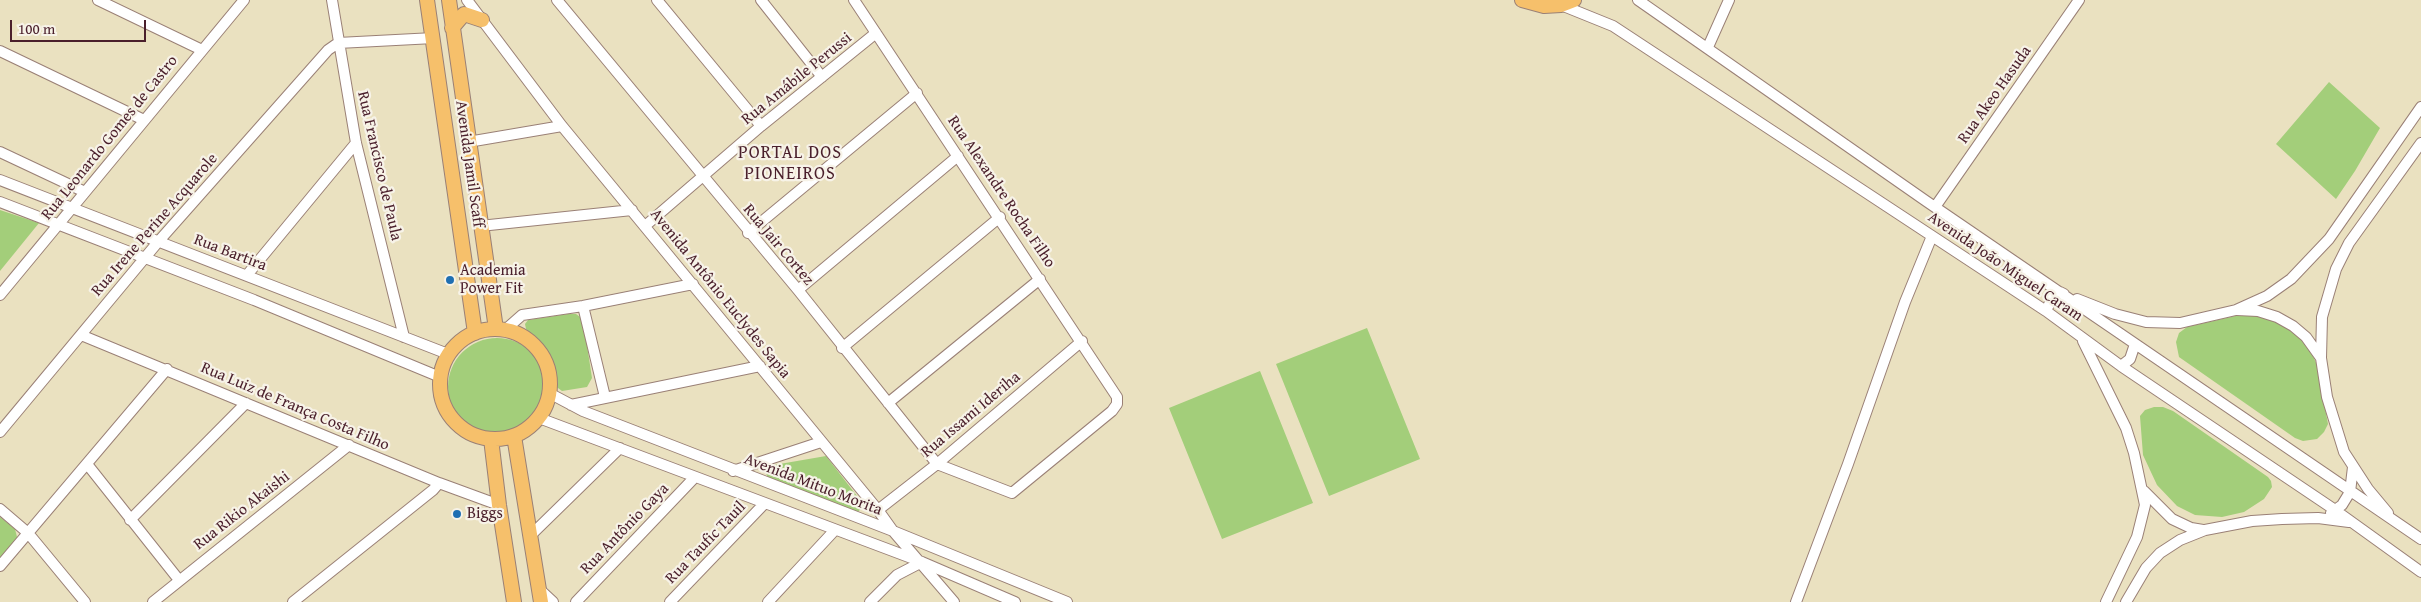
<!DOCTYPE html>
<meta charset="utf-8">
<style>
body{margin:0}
#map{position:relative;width:2421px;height:602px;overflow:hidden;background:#eae1c0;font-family:"Gentium Book Plus",serif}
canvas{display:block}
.scale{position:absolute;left:10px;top:20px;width:136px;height:22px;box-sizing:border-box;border:2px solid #4a1f2b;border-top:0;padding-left:6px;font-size:15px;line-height:18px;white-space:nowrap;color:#4a1f2b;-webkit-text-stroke:4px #f7f3e8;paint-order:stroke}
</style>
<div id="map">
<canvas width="2421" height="602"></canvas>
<div class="scale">100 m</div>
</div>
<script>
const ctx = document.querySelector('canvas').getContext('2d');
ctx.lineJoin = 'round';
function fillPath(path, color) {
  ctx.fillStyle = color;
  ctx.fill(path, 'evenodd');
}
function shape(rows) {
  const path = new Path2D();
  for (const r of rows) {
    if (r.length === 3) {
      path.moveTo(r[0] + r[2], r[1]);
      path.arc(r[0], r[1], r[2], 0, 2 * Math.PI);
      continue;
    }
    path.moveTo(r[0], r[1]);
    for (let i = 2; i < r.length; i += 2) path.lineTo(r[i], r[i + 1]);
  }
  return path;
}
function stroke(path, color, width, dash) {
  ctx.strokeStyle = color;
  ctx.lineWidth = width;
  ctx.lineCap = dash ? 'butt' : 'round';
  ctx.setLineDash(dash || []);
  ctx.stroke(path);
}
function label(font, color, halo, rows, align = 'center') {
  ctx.font = font + ' "Gentium Book Plus",serif';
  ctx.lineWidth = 4.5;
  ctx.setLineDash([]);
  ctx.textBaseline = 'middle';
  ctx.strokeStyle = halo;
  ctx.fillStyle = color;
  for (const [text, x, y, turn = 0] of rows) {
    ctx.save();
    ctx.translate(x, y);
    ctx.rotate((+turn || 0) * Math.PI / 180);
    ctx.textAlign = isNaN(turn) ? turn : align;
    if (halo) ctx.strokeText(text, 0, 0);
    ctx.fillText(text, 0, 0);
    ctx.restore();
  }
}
const green = shape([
 [2329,82,2380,128,2355,171,2336,199,2276,144],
 [0,210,39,223,0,271],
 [568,314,576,314,583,319,592,378,587,387,562,391,554,385,547,355,526,329,525,324,528,320],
 [2244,314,2263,315,2296,333,2309,347,2317,365,2328,424,2324,432,2317,439,2303,441,2295,438,2179,357,2176,342,2179,333,2187,327],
 [1367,328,1420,459,1329,496,1276,364],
 [497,387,49],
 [1260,371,1313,503,1222,539,1169,408],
 [2154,407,2163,407,2173,411,2268,477,2271,481,2272,487,2264,499,2244,512,2222,517,2195,515,2177,506,2157,485,2143,455,2140,416,2145,410],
 [826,456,864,505,858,512,768,478,766,473,768,466],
 [0,517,15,529,17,537,17,542,0,560]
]);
const minor = shape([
 [98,0,202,50],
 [332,0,356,143,404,337],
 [467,0,562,126,878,510,893,531,954,602],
 [557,0,798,290,937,464,1012,493,1112,411,1117,404,1117,397,854,0],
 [657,0,761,126],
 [761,0,822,77],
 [1638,0,1926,201,2421,539],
 [1561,5,1613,26,2046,311,2121,366,2335,510,2421,572],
 [1708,47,1729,0],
 [0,51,144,120],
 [468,142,562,126],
 [0,152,85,192],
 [0,180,448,354],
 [0,202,254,300,440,377],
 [1935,207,2079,0],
 [480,226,632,210],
 [645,226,761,126,876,33],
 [748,233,917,93],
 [247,275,356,143],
 [798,290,958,156],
 [0,295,244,0],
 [2077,299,2115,314,2146,322,2180,323,2236,310,2267,296,2291,279,2329,239,2421,107],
 [583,306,605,397],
 [2237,310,2258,311,2277,317,2293,326,2306,337,2321,358],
 [2046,311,2053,296,2060,292,2064,294],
 [505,330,522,315,583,306,693,284],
 [81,335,439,483,499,505],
 [2083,341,2126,428,2134,453,2145,505,2137,537,2106,602],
 [842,348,1000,217],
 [2121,366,2130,359,2135,344],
 [549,393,583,411,893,531,1067,602],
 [888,403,1040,279],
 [571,405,760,366],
 [539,418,922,562,1015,602],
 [0,432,158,242,328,50,338,43,434,38],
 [87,464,179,580],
 [733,471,821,442],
 [2144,491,2172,519,2191,528,2203,530],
 [0,509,28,533,85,602],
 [878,510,937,464,1082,341],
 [2331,513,2342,505,2350,492,2353,467],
 [2388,513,2368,489,2344,452,2327,397,2321,358,2322,317,2336,269,2349,243,2421,143],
 [130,520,246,403],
 [531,535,620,448],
 [0,566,167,369],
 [539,589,553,602],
 [153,602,349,445],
 [293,602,433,490,439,483],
 [576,602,695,477],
 [670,602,764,504],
 [768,602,834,531],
 [870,602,897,575,922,562],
 [1796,602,1848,464,1905,302,1932,236],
 [2126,602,2146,568,2160,553,2180,540,2205,530,2252,521,2282,519,2318,518,2349,522]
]);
const major = shape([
 [427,0,475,333],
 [449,0,496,329],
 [1522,0,1544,6,1561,5,1574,0],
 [452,28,464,14,482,20],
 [495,384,55],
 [514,436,541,602],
 [491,439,499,505,514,602]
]);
const markers = [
 [450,280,5,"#1f6fb2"],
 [457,514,5,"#1f6fb2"]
];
const streetNames = [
 ["Rua Amábile Perussi",797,79,-39],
 ["Rua Akeo Hasuda",1995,95,-55],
 ["Rua Leonardo Gomes de Castro",110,138,-51],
 ["Avenida Jamil Scaff",469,164,82],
 ["Rua Francisco de Paula",379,166,77],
 ["Rua Alexandre Rocha Filho",1001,192,56],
 ["Rua Irene Perine Acquarole",155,225,-49],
 ["Rua Jair Cortez",778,245,50],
 ["Rua Bartira",230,253,21],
 ["Avenida João Miguel Caram",2005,267,34],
 ["Avenida Antônio Euclydes Sapia",720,294,51],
 ["Rua Luiz de França Costa Filho",295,407,23],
 ["Rua Issami Ideriha",971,415,-40],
 ["Avenida Mituo Morita",813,485,21],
 ["Rua Rikio Akaishi",242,511,-38],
 ["Rua Antônio Gaya",625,529,-46],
 ["Rua Taufic Tauil",706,543,-46]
];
const poiNames = [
 ["Academia",460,271],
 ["Power Fit",460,289],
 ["Biggs",467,514]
];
const neighbourhoodNames = [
 ["PORTAL DOS",790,153],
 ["PIONEIROS",790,174]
];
fillPath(green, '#a3ce7a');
stroke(minor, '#9a8076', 12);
stroke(major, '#9a8076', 16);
stroke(minor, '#fff', 10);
stroke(major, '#f6c06b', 14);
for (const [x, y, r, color] of markers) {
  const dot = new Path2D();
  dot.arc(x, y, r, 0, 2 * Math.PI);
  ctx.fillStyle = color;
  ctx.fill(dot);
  stroke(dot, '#f7f3e8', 2);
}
label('16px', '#4a1f2b', '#f7f3e8', streetNames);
label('16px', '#4a1f2b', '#f7f3e8', poiNames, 'left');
ctx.letterSpacing = '1px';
label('18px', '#4a1f2b', '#f7f3e8', neighbourhoodNames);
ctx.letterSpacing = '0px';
</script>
